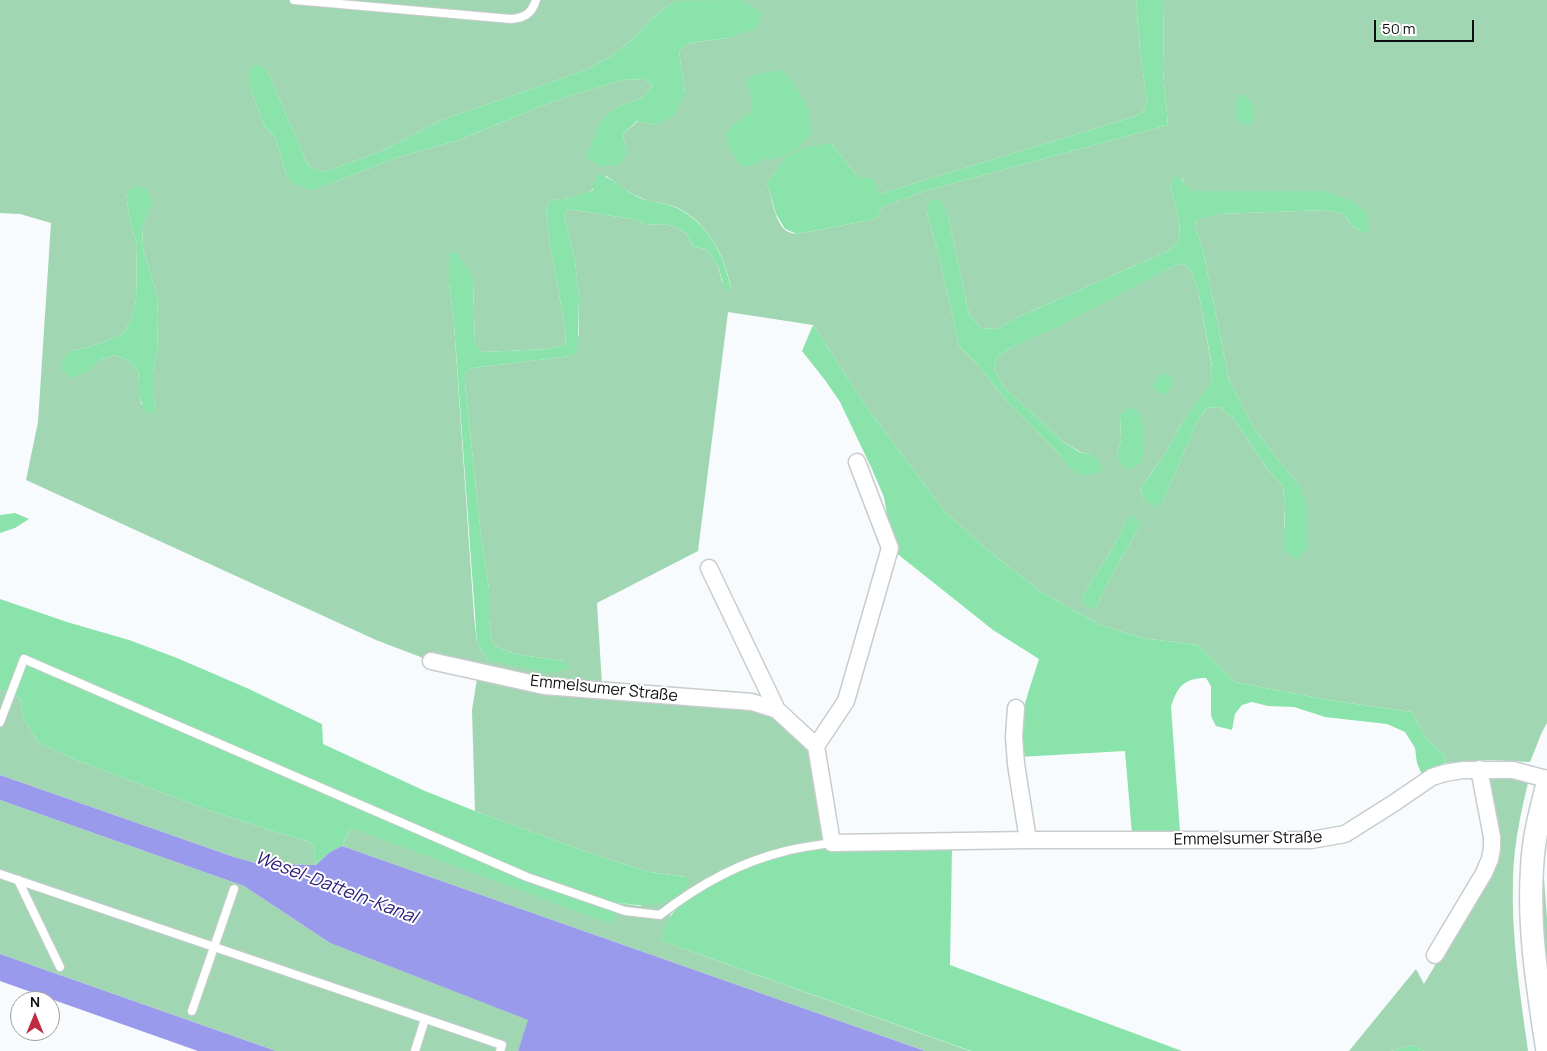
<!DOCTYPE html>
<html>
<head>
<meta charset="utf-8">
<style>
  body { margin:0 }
  #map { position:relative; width:1547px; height:1051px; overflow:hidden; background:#f7fbfd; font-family:Manrope,sans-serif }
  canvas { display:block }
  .north { position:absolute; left:10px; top:991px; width:50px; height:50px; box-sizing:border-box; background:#fff; border:1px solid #9f9f9f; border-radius:50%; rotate:0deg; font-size:14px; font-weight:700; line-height:20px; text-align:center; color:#0e0f10 }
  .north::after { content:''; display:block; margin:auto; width:18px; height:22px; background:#bd2c40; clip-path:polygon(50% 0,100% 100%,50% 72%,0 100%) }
  .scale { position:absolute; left:1374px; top:20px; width:100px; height:22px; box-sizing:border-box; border:2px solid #0e0f10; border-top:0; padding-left:6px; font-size:15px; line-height:18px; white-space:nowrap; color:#0e0f10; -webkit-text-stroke:4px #fff; paint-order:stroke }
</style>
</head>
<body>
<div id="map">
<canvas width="1547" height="1051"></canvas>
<div class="north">N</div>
<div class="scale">50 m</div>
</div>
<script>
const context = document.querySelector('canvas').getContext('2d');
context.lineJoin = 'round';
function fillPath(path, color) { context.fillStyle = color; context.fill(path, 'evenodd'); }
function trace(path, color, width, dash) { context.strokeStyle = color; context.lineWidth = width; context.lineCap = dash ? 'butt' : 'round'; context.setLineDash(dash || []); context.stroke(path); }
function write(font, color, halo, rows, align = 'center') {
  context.font = font + ' Manrope,sans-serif'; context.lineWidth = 4; context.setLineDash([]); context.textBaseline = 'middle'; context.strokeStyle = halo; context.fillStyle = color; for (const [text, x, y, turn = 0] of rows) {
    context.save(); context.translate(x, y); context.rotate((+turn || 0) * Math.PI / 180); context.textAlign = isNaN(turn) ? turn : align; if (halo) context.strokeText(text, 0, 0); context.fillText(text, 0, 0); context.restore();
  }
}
fillPath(new Path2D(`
  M0,0H1136L1140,51L1147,101L1143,112L1133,117L879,194L858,177L831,143L775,172L767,183C772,198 774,219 785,230C789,233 793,233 797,234L876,219L882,207L925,191L1168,125L1163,70L1164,0H1547V723L1542,732L1530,762L1490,760L1446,763L1443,754L1426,738L1412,712L1328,700L1235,682L1198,645L1142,638L1098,624L1040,591L990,552L945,512L866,406L813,325L728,312L698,551L597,603L602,685L546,680L431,661L376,640L26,480L38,422L51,223L20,214L0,213ZM675,1H706L729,38L689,43L679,51L685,93L655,125L638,121L623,134L627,154L615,108L642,98L653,86L644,79L623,80L572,95L534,109L459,140L395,158L330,184L287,177L275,137L265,127L251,90L267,70L308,165L324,172L379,152L442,120L586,70L610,57L633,39L651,19ZM606,176C617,183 627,192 639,197C650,203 664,202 676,207C708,222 724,255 731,287L722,282L718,266L707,249L693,247L686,233L674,226L660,224L647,225L632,219L568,209L564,216L575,261L579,297V335L571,356L473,368L465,373V383L480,527L489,589V620L492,643L495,646L515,654L564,661L488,660L477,643L474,616L454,323L449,282V254L473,281L475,345L482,352L548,349L565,345L566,332L549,239L546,209L551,200C578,198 588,197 606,176ZM1182,179L1186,187L1193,191H1324L1366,234L1353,227L1344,214L1325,210L1220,214L1197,218L1196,229L1203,250L1229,380L1252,425L1276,457L1299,485L1284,529L1285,507L1283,486L1269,471L1234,419L1220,407L1207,408L1197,422L1163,501L1144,499L1140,489L1167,451L1180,426L1211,383L1212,367L1198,290L1192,273L1186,266L1179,264L1170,268L1012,347L997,357L994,370L1004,387L1062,441L1080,452L1091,454L1075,472L1060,455L1003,397L979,366L959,346L939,256L927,213L948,216L969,314L981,328L996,329L1025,314L1168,251L1180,241L1179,221L1170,185ZM126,193L146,216L142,227L143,248L158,299L157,318L158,348L153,371V395L156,408L141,404L138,371L127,360L114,355L100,360L73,351L102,343L124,333L132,317L136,301L137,245L130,220ZM1120,415L1130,469L1117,456L1121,440ZM1125,523L1140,525C1126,553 1107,578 1097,607L1083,595L1114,546Z
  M477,679L747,708L770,713L810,751L826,848L792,853L703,889L683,903L671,914L662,941L970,1051H925L342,846L351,828L619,903L640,906L686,877L650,872L601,857L475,811L472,710Z
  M0,690H4L20,698L24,719L38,742L71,758L208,810L273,831L307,841L313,845L316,865L259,864L234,857L0,775Z
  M1485,774L1529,779C1521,811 1514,844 1513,877C1511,935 1520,993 1528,1051H1424L1413,1045L1391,1051H1349L1416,969L1424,984L1493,867Z
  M0,800L244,886L330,943L529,1020L518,1051H276L0,954Z
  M1543,865L1547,919V966L1541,917Z`), '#a1d6b2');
fillPath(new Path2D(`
  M740,0L762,12L757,28L729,38L689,43L679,51L685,93L675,115L655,125L637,121L623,134L627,154L619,165L600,166L586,157L601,121L615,108L642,98L653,86L644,79L623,80L572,95L534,109L459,140L395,158L330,184L310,190L296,185L287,177L275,137L265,127L251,90L249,72L255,64L267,70L308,165L324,172L379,152L442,120L586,70L610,57L633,39L651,19L675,1Z
  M1136,0H1164L1163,70L1168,125L925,191L882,207L876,219L797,234L785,229L776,214L767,183L786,157L802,148L831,143L858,177L873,179L879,194L1133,117L1143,112L1147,101L1140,51Z
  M781,70L792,81L809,109L811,133C799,149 788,156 768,160L763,157L756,165L741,166L730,149L725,135L735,123L751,113V97L746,80L758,74Z
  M1243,94C1254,102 1254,107 1254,121L1248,125C1232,121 1234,109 1238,95Z
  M596,174C613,177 624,191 640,198C651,203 665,202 677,208C708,223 724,255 731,288L728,291L724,287L718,266L707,249L693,247L686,233L674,226L660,224L647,225L632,219L568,209L564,216L575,261L579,297L578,350L571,356L473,368L465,373V383L480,527L489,589V620L492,643L495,646L515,654L564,661L570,668L550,673L488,660L477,643L454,323L449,282V254L456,252L465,264L473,281L475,344L482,352L548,349L565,345L566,332L549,239L546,209L551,200L571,198L593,190Z
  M1176,175C1184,180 1185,187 1193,191H1324L1352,201L1366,212L1369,228L1366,234L1353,227L1344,214L1325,210L1220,214L1197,219L1196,229L1203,250L1229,380L1252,425L1276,457L1299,485L1308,509L1307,548L1297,560L1284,551L1285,507L1283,486L1269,471L1234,419L1220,407L1207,408L1197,422L1163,501L1155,507L1144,499L1140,489L1167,451L1180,426L1211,382L1212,366L1198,290L1192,273L1186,266L1179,264L1170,268L1059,326L1012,347L997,357L994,370L1004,387L1062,441L1079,452L1091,454L1099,461L1102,470C1081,482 1072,472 1060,455L1003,397L979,366L959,346L939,256L927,213L929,203L933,199L942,202L948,216L969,314L981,328L996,329L1025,314L1168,251L1180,241L1179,221L1170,185Z
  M136,186L147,189L152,201L142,227L143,248L158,299L157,318L158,348L153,371V395L156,408L151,415C137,408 140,385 138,371L127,360L114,355L100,360L88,371L71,378L61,370V360L73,351L102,343L124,333L132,317L136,301L137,245L130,220L126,193Z
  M813,325L866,406L945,512L990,552L1040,591L1098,624L1142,638L1198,645L1235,682L1328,700L1412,712L1426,738L1443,754L1446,763L1433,767L1422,775L1417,763L1415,748L1405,732L1387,724L1325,717L1294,707L1268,706L1252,702L1242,705L1235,714L1232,730L1216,726L1211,716V686L1206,678C1184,678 1177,687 1171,707L1180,832L1132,834L1125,751L1019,757C1016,723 1029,691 1039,659L993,630L890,548L888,521L884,497L871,467L840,402L825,380L802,351Z
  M1159,374H1164L1171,377L1173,383L1169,391L1161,395L1154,388V384Z
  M1128,408L1138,410C1145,430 1147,443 1141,463L1130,469L1120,464L1117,456L1121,440L1120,415Z
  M15,513L29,519L15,528L0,533V515Z
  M1132,515L1136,518L1140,525C1126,553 1107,578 1097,607L1088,608L1083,603V595L1114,546L1125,523Z
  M0,599L67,622L129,640L177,658L249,689L322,724L323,744L425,791L475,811L601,857L650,872L686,877L690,881C674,908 646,907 620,903L612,924L351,828L342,846L330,852L316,865L313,845L307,841L273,831L208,810L71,758L38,742L24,719L20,698L4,690H0Z
  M826,848H952L950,965L1182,1051H971L662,941C664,933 667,920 673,913C679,905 688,899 697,894C735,866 780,855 826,848Z
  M1413,1045L1424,1051H1391Z`), '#8ae3aa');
fillPath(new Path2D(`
  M0,775L234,857L259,864L316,865L330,852L342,846L925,1051H518L528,1020L330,943L244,886L0,800Z
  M0,954L276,1051H198L0,981Z`), '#9a9aec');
const lane = new Path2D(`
  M294,0L511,19C525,18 532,13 536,0
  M0,722L24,659L527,877L625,911L660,915C697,886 740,862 786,851C801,847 817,845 832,843
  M0,874L502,1045L500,1051
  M18,880L60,967
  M192,1011L234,889
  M415,1051L425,1019`);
const street = new Path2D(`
  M709,568L777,710
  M431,661L544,686L752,702L777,710L816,746L832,843L1028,840H1311L1345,834L1394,803L1432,777L1445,773L1463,770H1513L1547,779
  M1016,708L1014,737L1016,764L1028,840
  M816,746L846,701L890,548L857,462
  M1435,955L1484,873L1490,859L1492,848V837L1479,769`);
const secondary = new Path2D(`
  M1547,786C1540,813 1533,840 1532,869C1528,928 1538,989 1547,1048`);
trace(lane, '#c7cccd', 10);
trace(street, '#c7cccd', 19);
trace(secondary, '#c7cccd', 25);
trace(lane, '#fff', 8);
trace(street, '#fff', 16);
trace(secondary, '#fff', 22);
write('16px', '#0e0f10', '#fff', [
  ["Emmelsumer Straße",604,689,6],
  ["Emmelsumer Straße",1248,839,-1]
]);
write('italic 18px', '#31207d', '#fff', [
  ["Wesel-Datteln-Kanal",336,888,21]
]);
</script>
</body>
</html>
